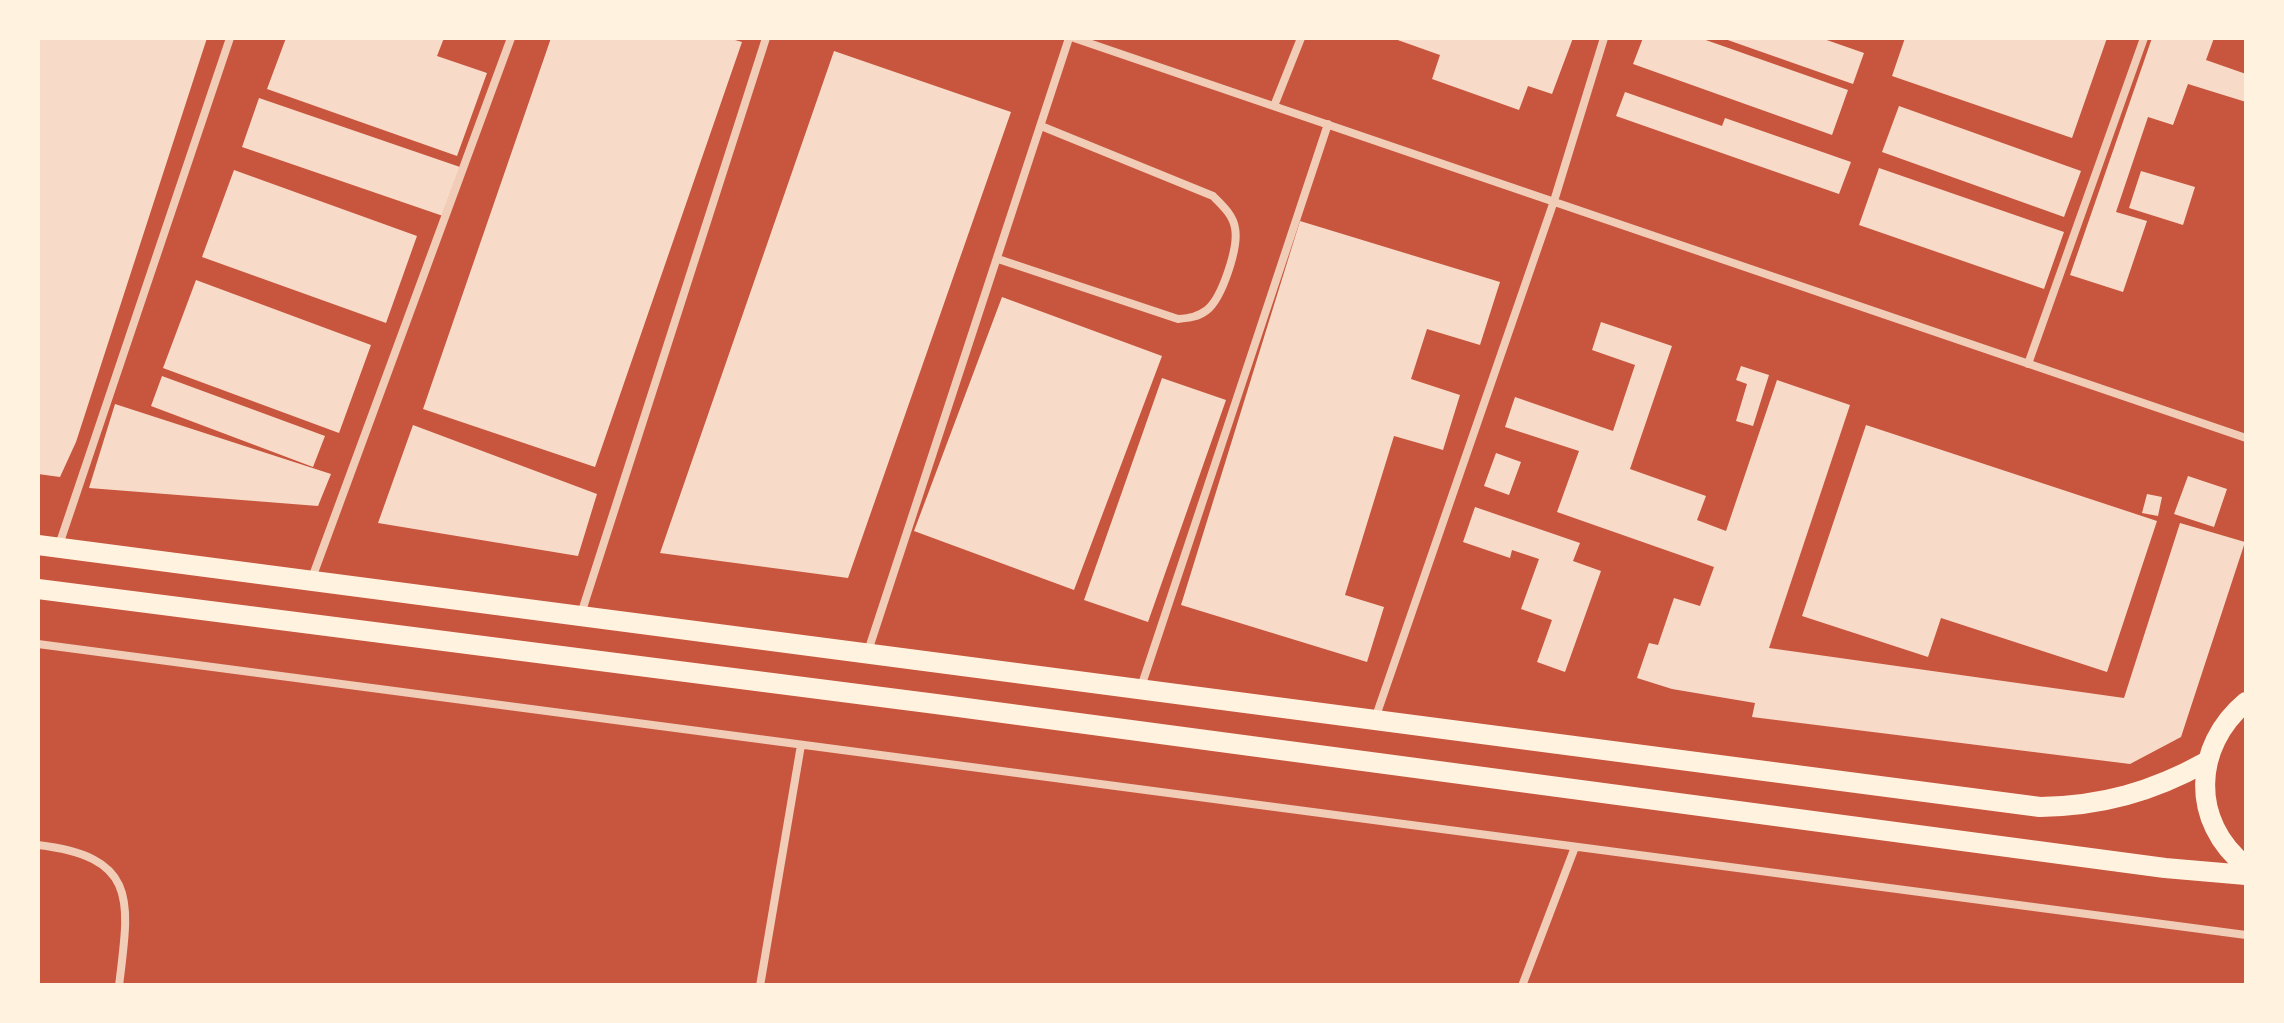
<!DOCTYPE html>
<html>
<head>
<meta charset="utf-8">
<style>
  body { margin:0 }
  #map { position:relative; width:2284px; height:1023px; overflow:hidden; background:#c8553d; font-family:Mulish,sans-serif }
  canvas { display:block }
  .frame { position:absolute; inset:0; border:40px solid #fff3e0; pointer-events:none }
</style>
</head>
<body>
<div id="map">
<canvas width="2284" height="1023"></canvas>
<div class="frame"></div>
</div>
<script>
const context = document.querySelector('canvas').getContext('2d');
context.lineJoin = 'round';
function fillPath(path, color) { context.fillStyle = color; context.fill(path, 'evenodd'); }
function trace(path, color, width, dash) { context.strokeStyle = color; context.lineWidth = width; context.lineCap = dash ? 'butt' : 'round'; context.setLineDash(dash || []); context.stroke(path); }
fillPath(new Path2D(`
  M38,38H207L76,442L60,477L38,474Z
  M286,38H444L437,56L487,73L457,156L267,89Z
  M551,38H728L742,42L595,467L423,409Z
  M1392,38H1573L1552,94L1528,86L1519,110L1432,79L1440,55Z
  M1643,38H1700L1848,90L1832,135L1633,64Z
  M1722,38H1821L1864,53L1853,84Z
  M1905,38H2107L2072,138L1892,76Z
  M2152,38H2214L2206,60L2246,74V102L2188,84L2173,125L2148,117L2116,212L2147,221L2123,292L2070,275Z
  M834,51L1011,112L848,578L660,553Z
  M1625,92L1722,126L1725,118L1851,162L1839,194L1616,116Z
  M259,98L460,167L443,216L242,147Z
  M1899,106L2081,171L2064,217L1882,152Z
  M1879,168L2064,232L2044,289L1859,225Z
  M234,170L417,236L386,323L202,257Z
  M2141,171L2195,187L2183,225L2129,208Z
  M1300,221L1500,282L1480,345L1427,329L1411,379L1460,395L1443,450L1394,436L1345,595L1384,607L1367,662L1181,605Z
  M196,280L371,345L339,433L163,368Z
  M1002,297L1162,356L1074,590L914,531Z
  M1601,322L1672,346L1630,469L1706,496L1697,520L1726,531L1777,380L1850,405L1769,648L2124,698L2180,523L2245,542L2181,737L2130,764L1752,717L1755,703L1672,689L1637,678L1649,643L1658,645L1674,598L1700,606L1714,567L1557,512L1579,451L1505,427L1515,397L1613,431L1635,365L1592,350Z
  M1741,366L1769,375L1753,426L1736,421L1747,384L1736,380Z
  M162,376L325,436L313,467L151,406Z
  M1162,378L1226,400L1148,622L1084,600Z
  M115,404L331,474L318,506L89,488Z
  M413,425L597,494L578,556L378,523Z
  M1866,425L2157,521L2107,672L1941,618L1928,657L1802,616Z
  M1496,453L1521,462L1509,495L1484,486Z
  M2188,476L2227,489L2214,527L2174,514Z
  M2147,494L2162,497L2158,516L2142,513Z
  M1475,507L1580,543L1573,561L1601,571L1565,672L1537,662L1552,620L1521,609L1539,559L1512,550L1510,558L1463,542Z`), '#f7dbc8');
trace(new Path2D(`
  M1074,38L2246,438
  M1274,106L1301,38
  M998,259L1178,319C1189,318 1198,317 1207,310C1222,298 1239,247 1235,228C1233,215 1223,206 1213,196L1041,126
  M2028,364L2144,38
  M59,545L230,38
  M312,578L511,38
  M581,614L766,38
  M38,644L2246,935
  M868,651L1069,38
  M1141,687L1328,124
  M1376,716L1554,201L1604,38
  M38,845C140,857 129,902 119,986
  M760,986L801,745
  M1522,986L1575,847`), '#f1ccb7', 8);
trace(new Path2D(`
  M38,545L2040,807C2101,806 2152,792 2206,762
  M38,589L936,704L2165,868L2246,875
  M2246,702C2193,746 2190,822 2246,866`), '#fff3e0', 20);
</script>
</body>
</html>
